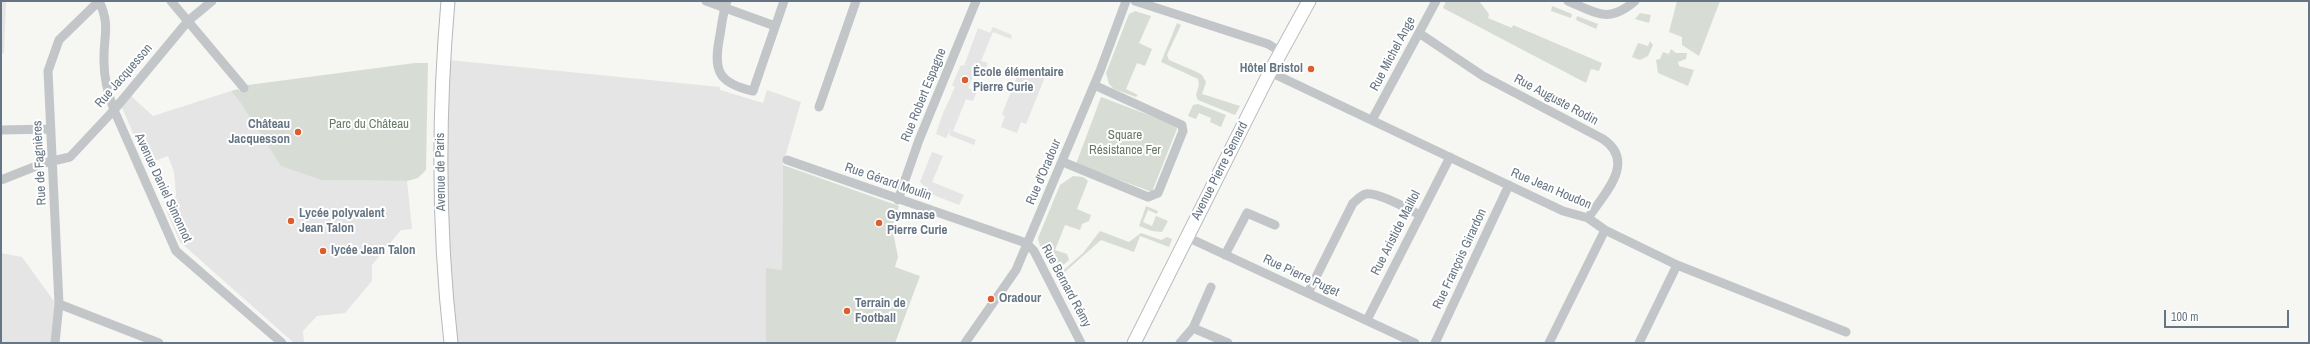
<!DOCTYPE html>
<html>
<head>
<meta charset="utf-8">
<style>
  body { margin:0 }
  #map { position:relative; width:2310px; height:344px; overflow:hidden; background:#f6f6f3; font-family:"Archivo Narrow",sans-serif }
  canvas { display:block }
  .frame { position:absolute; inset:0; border:2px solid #667583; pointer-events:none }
  .scale { position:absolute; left:2164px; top:310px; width:125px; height:18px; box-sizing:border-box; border:2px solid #667583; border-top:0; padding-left:5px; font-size:12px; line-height:14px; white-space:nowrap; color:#667583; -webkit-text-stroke:3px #fff; paint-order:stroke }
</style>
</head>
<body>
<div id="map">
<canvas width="2310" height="344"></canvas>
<div class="frame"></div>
<div class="scale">100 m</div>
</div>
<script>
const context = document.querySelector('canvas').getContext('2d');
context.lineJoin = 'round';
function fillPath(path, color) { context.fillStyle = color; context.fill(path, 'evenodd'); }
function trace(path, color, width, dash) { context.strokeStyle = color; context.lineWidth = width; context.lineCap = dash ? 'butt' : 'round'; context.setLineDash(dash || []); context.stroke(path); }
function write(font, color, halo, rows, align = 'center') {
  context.font = font + ' "Archivo Narrow",sans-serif'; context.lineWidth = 4; context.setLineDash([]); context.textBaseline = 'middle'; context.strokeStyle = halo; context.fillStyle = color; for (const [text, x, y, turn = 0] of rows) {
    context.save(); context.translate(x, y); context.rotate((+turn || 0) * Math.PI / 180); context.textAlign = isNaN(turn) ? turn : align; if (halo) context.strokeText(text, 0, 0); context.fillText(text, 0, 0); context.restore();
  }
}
fillPath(new Path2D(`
  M1,2H6L4,53L1,54Z
  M993,27L1012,35L1011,39L993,32L981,61L988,63L984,74L976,70L968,88L977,91L973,101L966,99L953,131L976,140L974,145L949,135L951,128L946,138L936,134L943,113L955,87L952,85L961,65L964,66L978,28L990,33Z
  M439,59L720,87V90L763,103L767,90L801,102L783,164L782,271L766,269V343H451Z
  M1021,67L1045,77L1026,124L1021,122L1017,133L1001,127L1005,116L1002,114Z
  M231,91L322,180L407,181L412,229L401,230L372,265V281L345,313L317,316L303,331L304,343H294L180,242L167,212L172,207L176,195L174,172L168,156L146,164L121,105L130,95L153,116Z
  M932,152L943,156L932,182L964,195L959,205L921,190L923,185L920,182Z
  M1,253L22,257L56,304L51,343H1Z`), '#e4e5e4');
fillPath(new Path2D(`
  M1446,1H1479L1489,14L1488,18L1512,28L1513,25L1602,63L1599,71L1591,69L1586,83L1443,8Z
  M1677,1H1720L1699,56L1682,45V37L1669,32Z
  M1552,6L1572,14L1571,18L1551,11Z
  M1135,11L1151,16L1139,43L1152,49L1145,66L1137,63L1126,89L1138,95L1136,97L1114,89L1109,84L1106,73L1129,14Z
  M1640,13L1651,15L1649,23L1635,19Z
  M1577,16L1598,24L1596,29L1576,20Z
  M1177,23L1181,25L1167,55L1169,60L1197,72L1202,75L1206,82L1202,94L1240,106L1235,115L1198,100L1196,95L1199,85L1198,79L1161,62Z
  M1650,41L1653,45L1648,56L1640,60L1632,57L1638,43L1648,46Z
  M1671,49L1676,53H1687L1686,59L1678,62L1679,66L1694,70L1688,86L1658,73L1656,60L1660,59L1663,52L1669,54Z
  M415,63H428L426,170L418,178L407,181L322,180L281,166L241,103L231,91L238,89L240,91L248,85Z
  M1101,97L1178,126L1152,192L1076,164Z
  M1198,104L1226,115L1221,127L1210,122L1211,118L1199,113L1196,119L1188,116L1193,105Z
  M783,165L899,206L892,227L898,257L895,267L920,276L895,343H766V268L782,270Z
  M1073,176L1083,177L1088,181L1077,209L1091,215L1089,221L1082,224L1080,230L1065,225L1055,250L1067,254L1069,260L1055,272L1040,246L1038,238L1060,185Z
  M1146,206L1158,211L1157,214L1148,210L1143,222L1152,226L1156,216L1168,221L1162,232L1152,231L1139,226Z
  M1100,231L1129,242L1141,233L1161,240L1167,237L1172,239L1169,247L1140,236L1134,252L1101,240L1058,278L1057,276L1083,253Z`), '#d7ddd4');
const secondary = new Path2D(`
  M448,1C438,115 438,229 451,343
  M1134,343L1270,72L1309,1`);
trace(secondary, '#b4b9bd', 15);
trace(new Path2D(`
  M99,1C111,26 103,37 104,62C104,79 108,94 114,110L176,251L282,343
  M171,1L244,88
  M706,1L775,26
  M727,1C723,12 722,23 720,35C713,70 717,83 753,91L784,1
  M1135,1L1268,44L1281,52
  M1568,1C1597,13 1608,24 1635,1
  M1419,33L1483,76L1603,139C1637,162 1604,194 1588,218
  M1270,72L1563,211L1588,218L1605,230L1677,265L1846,332
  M819,107L856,1
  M1372,120L1436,1
  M1,130L51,129
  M787,160L1026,243L1034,251L1081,343
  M1063,162L1148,197L1158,193L1183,131L1182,125L1094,85
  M1,180L44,163L70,157L114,110L188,21L212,1
  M898,200L919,140L976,1
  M1187,237L1415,343
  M1225,255L1247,213L1275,225
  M1308,293L1353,203C1357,200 1361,195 1366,194C1378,192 1408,209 1420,215
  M59,304L159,343
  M1367,320L1450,157
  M1193,328L1228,343
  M55,343L59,304L48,71L59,40L99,1
  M965,343L1016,270L1100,71L1126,1
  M1180,343L1193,328L1211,287
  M1435,343L1509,185
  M1549,343L1605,230
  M1639,343L1677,265`), '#c2c6c9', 9);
trace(secondary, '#fff', 13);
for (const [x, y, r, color] of [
  [1311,69,4,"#dd5e2c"],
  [965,80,4,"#dd5e2c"],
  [298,132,4,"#dd5e2c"],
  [291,221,4,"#dd5e2c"],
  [879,223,4,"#dd5e2c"],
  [323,251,4,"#dd5e2c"],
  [991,299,4,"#dd5e2c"],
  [847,311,4,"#dd5e2c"]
]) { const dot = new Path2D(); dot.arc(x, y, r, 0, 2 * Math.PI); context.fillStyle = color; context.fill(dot); trace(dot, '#fff', 1.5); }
write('13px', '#667583', '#fff', [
  ["Rue Michel Ange",1393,54,-62],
  ["Rue Jacquesson",124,76,-49],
  ["Rue Robert Espagne",924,95,-68],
  ["Rue Auguste Rodin",1556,100,28],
  ["Rue de Fagnières",40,163,-93],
  ["Avenue Pierre Semard",1220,171,-63],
  ["Avenue de Paris",441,172,-91],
  ["Rue d'Oradour",1044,172,-67],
  ["Rue Gérard Moulin",888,182,19],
  ["Avenue Daniel Simonnot",163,188,65],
  ["Rue Jean Houdon",1551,189,23],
  ["Rue Aristide Maillol",1396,233,-63],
  ["Rue François Girardon",1460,259,-65],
  ["Rue Pierre Puget",1301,276,25],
  ["Rue Bernard Rémy",1066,286,62]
]);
write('bold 13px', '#667583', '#fff', [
  ["Hôtel Bristol",1303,69,"right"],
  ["École élémentaire",973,73],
  ["Pierre Curie",973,88],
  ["Château",290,125,"right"],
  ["Jacquesson",290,140,"right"],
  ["Lycée polyvalent",299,214],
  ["Jean Talon",299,229],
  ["Gymnase",887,216],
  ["Pierre Curie",887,231],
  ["lycée Jean Talon",331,251],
  ["Oradour",999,299],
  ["Terrain de",855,304],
  ["Football",855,319]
], 'left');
write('13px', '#687a65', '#fff', [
  ["Parc du Château",369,125],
  ["Square",1125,136],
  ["Résistance Fer",1125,151]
]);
</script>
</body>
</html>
